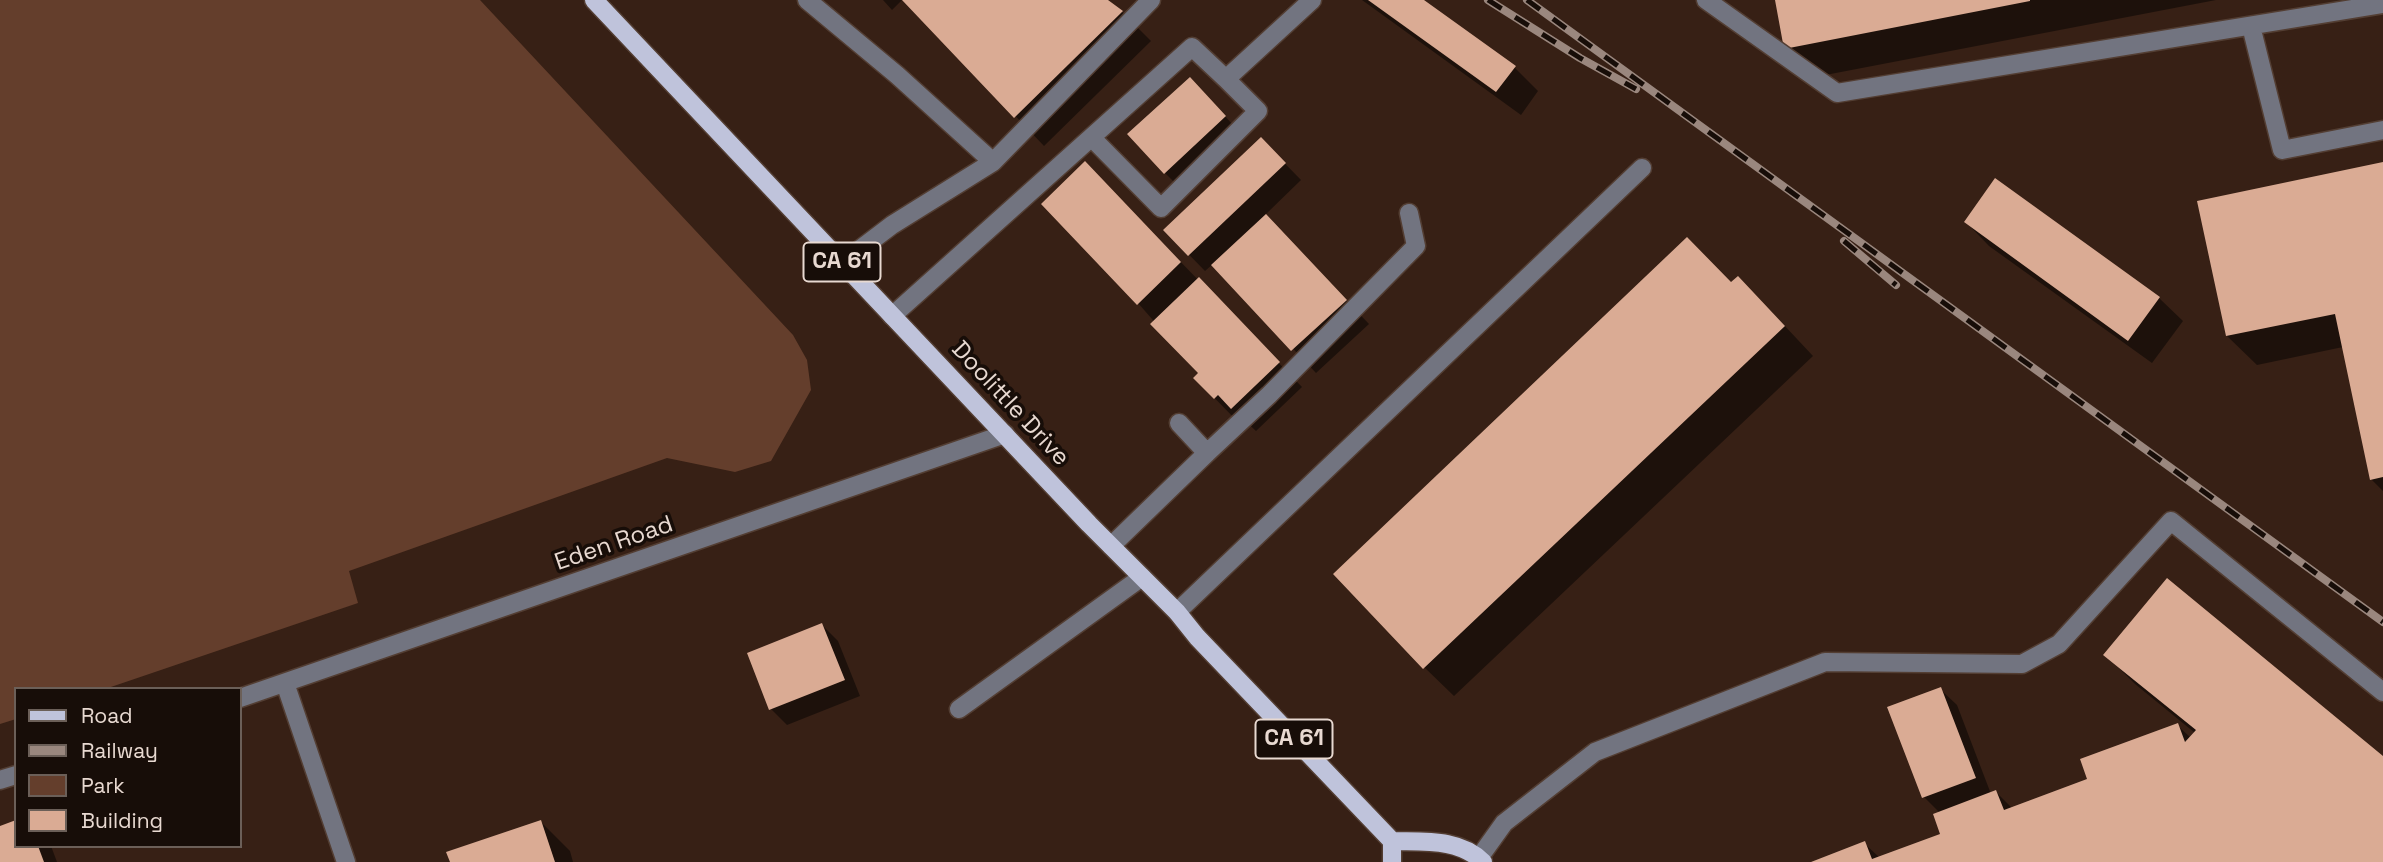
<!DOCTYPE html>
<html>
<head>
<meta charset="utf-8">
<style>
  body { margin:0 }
  #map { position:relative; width:2383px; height:862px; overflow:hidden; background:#372015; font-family:"Space Grotesk",sans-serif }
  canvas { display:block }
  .legend { position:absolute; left:14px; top:687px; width:228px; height:161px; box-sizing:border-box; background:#170d08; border:2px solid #6b5f58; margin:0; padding:9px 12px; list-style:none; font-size:21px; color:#e8d9d1 }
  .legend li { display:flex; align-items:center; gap:14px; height:35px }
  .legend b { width:35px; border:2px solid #6b5f58 }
</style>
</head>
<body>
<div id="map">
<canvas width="2383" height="862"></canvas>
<ul class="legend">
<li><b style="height:9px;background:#bfc3db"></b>Road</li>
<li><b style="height:9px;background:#9a877e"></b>Railway</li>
<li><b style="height:19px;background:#643e2c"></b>Park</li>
<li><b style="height:19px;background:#daab94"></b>Building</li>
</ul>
</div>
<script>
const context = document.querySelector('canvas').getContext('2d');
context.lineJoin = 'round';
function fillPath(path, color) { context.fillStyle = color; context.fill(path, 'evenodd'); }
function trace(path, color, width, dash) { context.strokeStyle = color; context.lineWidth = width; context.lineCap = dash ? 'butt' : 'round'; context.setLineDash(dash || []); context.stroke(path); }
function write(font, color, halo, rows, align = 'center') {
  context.font = font + ' "Space Grotesk",sans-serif'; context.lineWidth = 7; context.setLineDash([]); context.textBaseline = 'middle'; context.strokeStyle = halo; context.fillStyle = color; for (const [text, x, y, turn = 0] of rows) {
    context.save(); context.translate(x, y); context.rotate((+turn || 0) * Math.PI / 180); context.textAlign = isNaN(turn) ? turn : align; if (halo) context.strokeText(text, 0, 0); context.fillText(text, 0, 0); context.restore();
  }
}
fillPath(new Path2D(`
  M0,0H480L793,335L807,360L811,390L771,461L735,472L667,458L349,571L358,603L105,689H16V719L0,724Z`), '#643e2c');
fillPath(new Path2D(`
  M883,0H902L892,10Z
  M905,0H1105L1122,12L1151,41L1044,146Z
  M1362,0H1421L1515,68L1538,91L1521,115Z
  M1777,0H2216L1815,77L1786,48Z
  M1206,95L1241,134L1181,189L1165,173Z
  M1261,139L1301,180L1265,215L1369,324L1316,373L1213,264L1205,271L1165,230Z
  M2383,164V491L2371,479L2343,347L2257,365L2227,336Z
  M1996,181L2159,298L2183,321L2152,363L1989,246L1966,222Z
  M1108,187L1302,387L1256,431L1242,418L1238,422L1195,378L1200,374L1138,303Z
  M1767,307L1813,356L1454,696L1424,667Z
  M822,625L838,641L860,696L787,725L771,709Z
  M2106,655L2383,758V862H1815L1865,844L1880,858L1942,835L1940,813L1924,797L1889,708L1940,689L1957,705L1991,794L1996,792L2013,809L2090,780L2177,725L2191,738L2195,733L2135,684Z
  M541,822L570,851L573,862H451Z
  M0,828L16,846H51L57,862H0Z`), '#0007');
fillPath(new Path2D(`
  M902,0H1108L1123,11L1014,118Z
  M1368,0H1424L1516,66L1496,92Z
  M1775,0H2030V1L1784,49Z
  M1190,77L1226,116L1164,174L1127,134Z
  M1261,137L1286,163L1188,256L1163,230Z
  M1085,161L1181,262L1137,305L1041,204Z
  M2383,162V477L2370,480L2335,314L2226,336L2197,201Z
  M1995,178L2160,297L2128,341L1964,222Z
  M1266,214L1347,300L1291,351L1211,265Z
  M1687,237L1731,282L1738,276L1785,326L1423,669L1333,574Z
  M1199,277L1280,362L1231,409L1218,395L1214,399L1193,378L1198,373L1150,324Z
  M2167,578L2383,756V862H1811L1865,841L1872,859L1940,834L1933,814L1996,790L2004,810L2087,779L2080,759L2178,723L2185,742L2196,730L2103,655Z
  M822,623L845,680L769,710L747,653Z
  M1941,687L1976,778L1922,798L1887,707Z
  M16,820V846H38L44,862H0V826Z
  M541,820L555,862H450L446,852Z`), '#daab94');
const minor = new Path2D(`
  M807,0L897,75L993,162
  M1706,0L1837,93L2383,4
  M2251,26L2282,150L2383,130
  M1092,138L1161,208L1258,111L1226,79
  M842,263L892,225L993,162L1151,0
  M892,316L1192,47L1226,79L1312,0
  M1207,453L1269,395L1416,246L1409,213
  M1111,546L1207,453L1179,423
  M1177,612L1642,168
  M285,683L346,862
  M240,698L1005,434
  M959,709L1142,577
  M0,780L16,775
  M1479,858L1504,823L1595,752L1825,662L2022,664L2059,644L2171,521L2383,692`);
const major = new Path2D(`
  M594,0L1089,524L1177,612L1197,637L1392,841V862
  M1392,841C1423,842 1459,838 1483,862`);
trace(minor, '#533e33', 21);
trace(major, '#533e33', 21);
trace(minor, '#727480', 18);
trace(major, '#bfc3db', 18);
const rail = new Path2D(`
  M1488,0L1580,58L1636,89
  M1527,0L2383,622
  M1844,241L1896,285`);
trace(rail, '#9a877e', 8);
trace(rail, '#170d08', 5, [16]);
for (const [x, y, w] of [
  [842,262,77],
  [1294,739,77]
]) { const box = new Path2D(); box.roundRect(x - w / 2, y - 19.5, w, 39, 5); context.fillStyle = '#170d08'; context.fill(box); trace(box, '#e8d9d1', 2); }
write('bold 23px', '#e8d9d1', null, [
  ["CA 61",842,262],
  ["CA 61",1294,739]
]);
write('24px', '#e8d9d1', '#170d08', [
  ["Doolittle Drive",1010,404,47],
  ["Eden Road",614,544,-19]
]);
</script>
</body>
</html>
